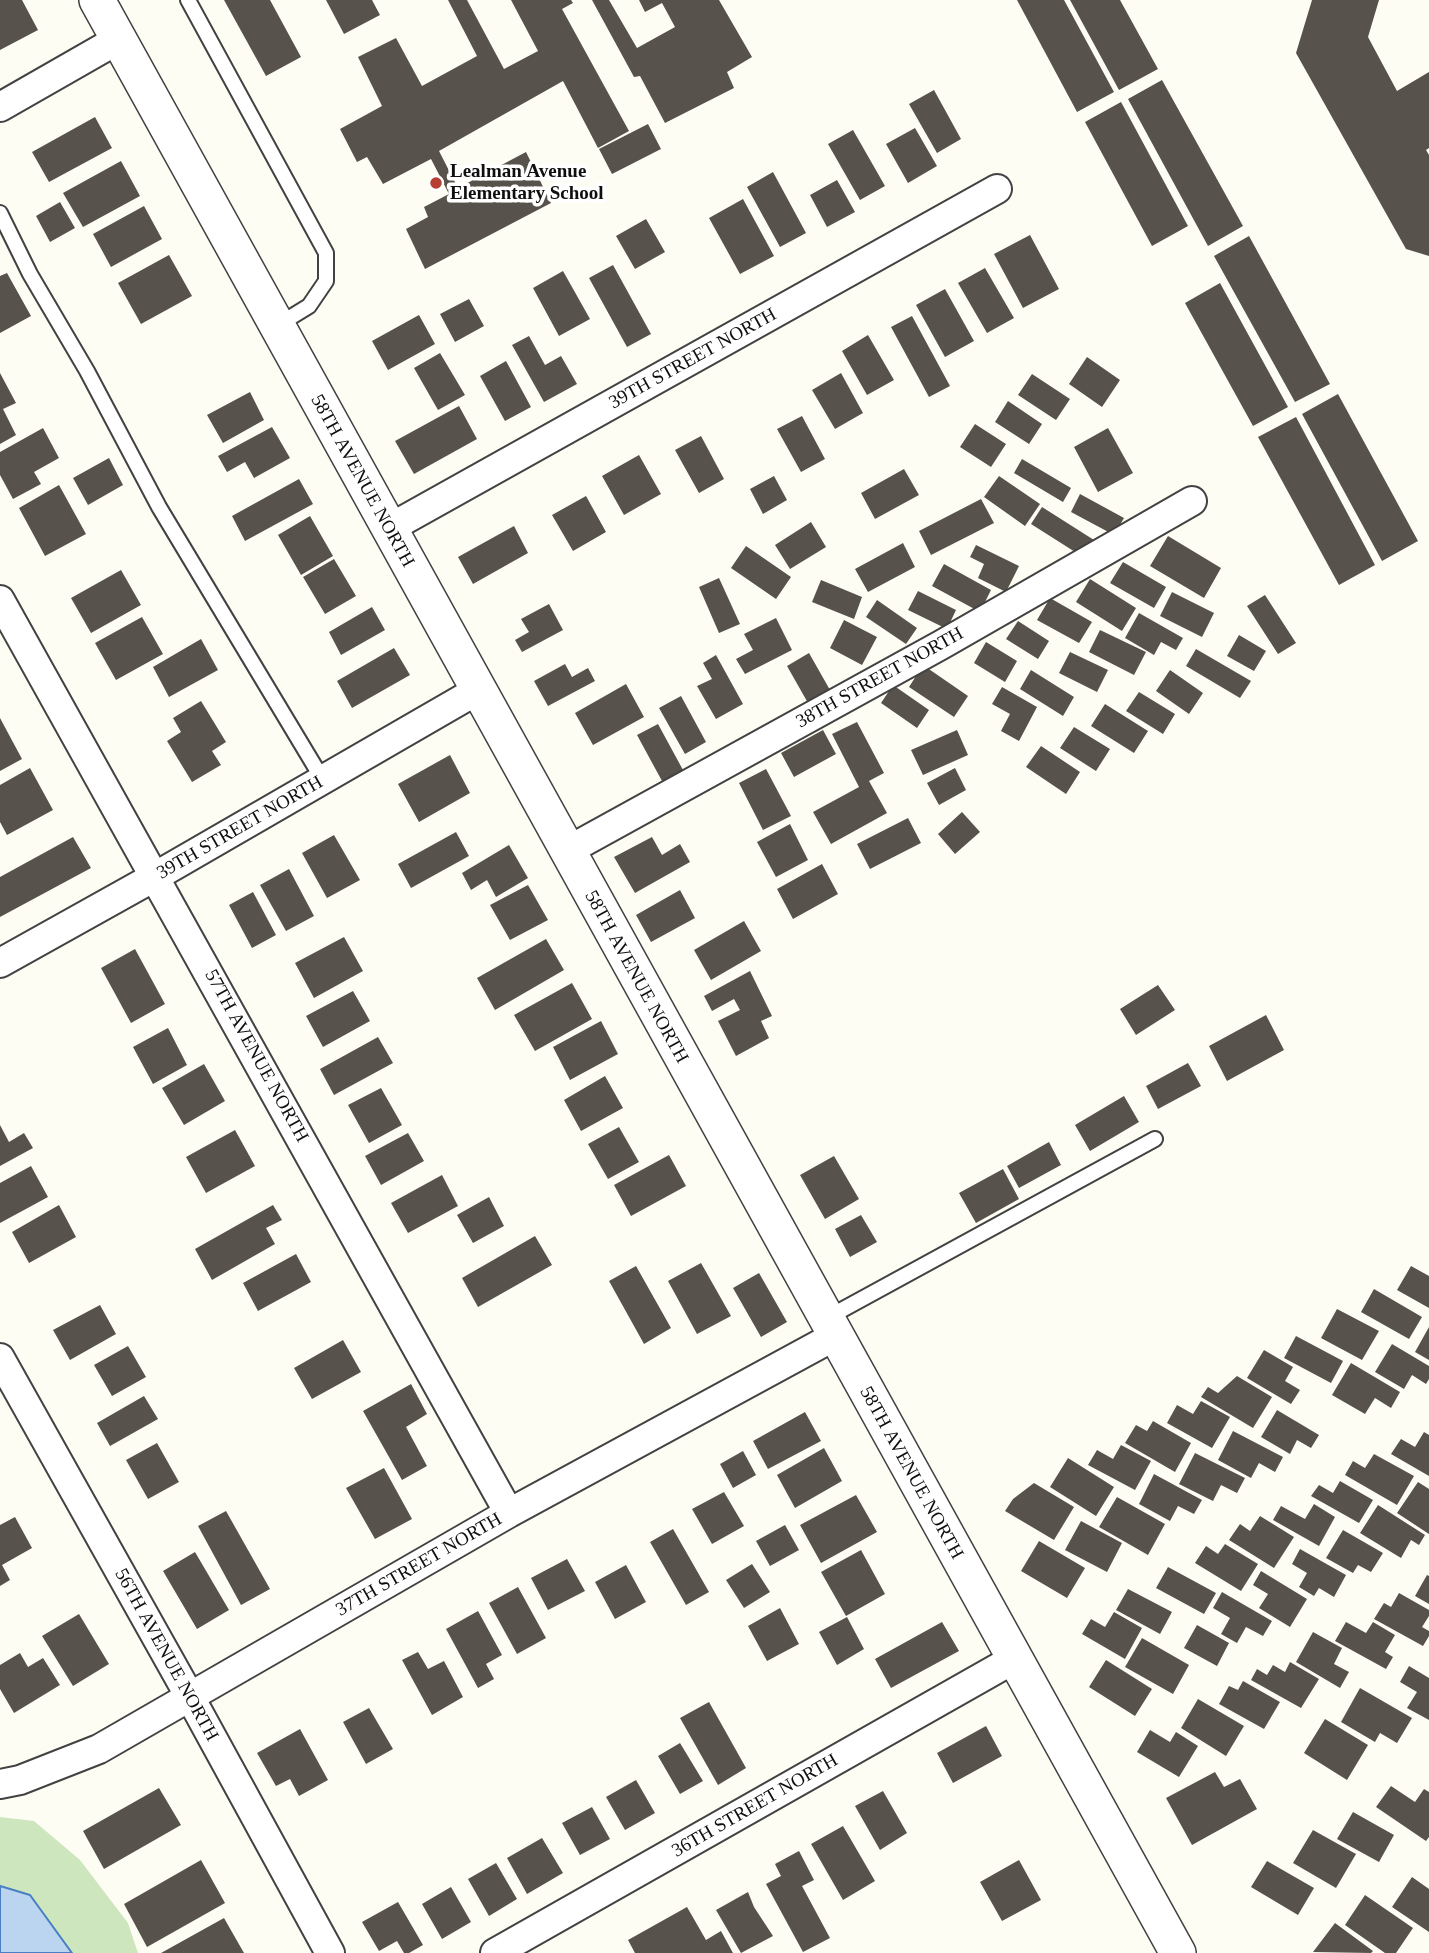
<!DOCTYPE html>
<html>
<head>
<meta charset="utf-8">
<style>
  body { margin:0 }
  canvas { display:block; background:#fefdf3 }
</style>
</head>
<body>
<canvas width="1429" height="1953"></canvas>
<script>
const context = document.querySelector('canvas').getContext('2d');
context.lineJoin = 'round';
function fillPath(path, color) { context.fillStyle = color; context.fill(path, 'evenodd'); }
function trace(path, color, width, dash) { context.strokeStyle = color; context.lineWidth = width; context.lineCap = dash ? 'butt' : 'round'; context.setLineDash(dash || []); context.stroke(path); }
function write(font, color, halo, rows, align = 'center') {
  context.font = font + ' "Times New Roman",serif'; context.lineWidth = 7; context.setLineDash([]); context.textBaseline = 'middle'; context.strokeStyle = halo; context.fillStyle = color; for (const [text, x, y, turn = 0] of rows) {
    context.save(); context.translate(x, y); context.rotate((+turn || 0) * Math.PI / 180); context.textAlign = isNaN(turn) ? turn : align; if (halo) context.strokeText(text, 0, 0); context.fillText(text, 0, 0); context.restore();
  }
}
fillPath(new Path2D(`
  M0,1817L34,1821L80,1860L128,1923L138,1953H72L30,1895L0,1886Z`), '#cde6be');
const water = new Path2D(`
  M0,1886L30,1895L72,1953H0Z`);
fillPath(water, '#bbd5f1');
trace(water, '#487fc2', 2);
fillPath(new Path2D(`
  M0,0H22L38,30L0,50Z
  M224,0H270L301,57L266,76Z
  M326,0H372L380,15L344,34Z
  M448,0H467L504,69L538,51L511,0H571L573,3L562,9L629,131L598,148L563,81L439,151L458,188L526,152L551,203L425,269L406,229L428,217L424,207L449,194L431,159L383,184L367,157L357,162L340,129L382,106L358,57L396,38L422,86L477,56Z
  M592,0H609L637,48L675,27L662,3L645,12L639,0H719L752,57L727,72L734,88L665,123L640,76L634,77Z
  M1017,0H1064L1114,92L1077,112Z
  M1070,0H1120L1158,69L1119,90Z
  M1312,0H1379L1368,37L1397,91L1429,72V148L1426,150L1429,155V256L1406,249L1296,53Z
  M1162,80L1243,226L1208,246L1128,99Z
  M934,90L961,139L937,153L909,104Z
  M1121,102L1188,226L1152,246L1085,122Z
  M95,117L112,148L49,182L32,152Z
  M648,124L661,149L612,174L599,149Z
  M915,128L937,166L908,183L886,144Z
  M853,130L885,186L860,200L828,144Z
  M121,161L140,196L83,227L63,193Z
  M773,172L806,233L780,247L747,187Z
  M837,180L855,212L827,227L810,195Z
  M743,199L774,256L740,274L709,218Z
  M60,202L75,228L50,242L36,216Z
  M144,206L162,239L111,267L93,234Z
  M646,219L665,252L635,269L616,236Z
  M1030,235L1059,289L1023,308L994,254Z
  M1249,236L1330,384L1295,402L1214,256Z
  M169,255L192,296L141,324L118,283Z
  M613,265L651,334L627,347L589,278Z
  M985,268L1014,318L987,333L958,283Z
  M563,271L590,319L559,336L533,288Z
  M7,273L31,316L0,333V276Z
  M1220,283L1288,407L1253,426L1185,303Z
  M945,289L974,341L945,357L916,305Z
  M469,299L484,326L455,342L440,314Z
  M419,315L435,344L388,370L372,341Z
  M912,316L950,386L929,397L891,327Z
  M868,335L894,380L867,395L842,351Z
  M529,336L545,365L561,356L577,384L544,402L512,345Z
  M440,353L465,395L438,410L414,368Z
  M1087,357L1120,380L1102,407L1069,384Z
  M506,361L531,407L505,421L480,376Z
  M0,373L16,403L3,409L16,435L0,444Z
  M841,373L863,413L835,429L812,390Z
  M1032,374L1070,399L1056,420L1018,395Z
  M250,392L264,420L223,443L207,415Z
  M1338,394L1418,541L1382,561L1302,414Z
  M1008,401L1042,424L1029,444L995,422Z
  M459,406L477,439L414,474L395,441Z
  M802,416L825,459L801,472L777,429Z
  M1296,417L1375,565L1339,585L1258,437Z
  M975,424L1006,444L991,467L960,447Z
  M272,427L290,458L254,478L245,462L227,472L218,456Z
  M43,428L59,458L34,472L41,484L13,499L0,475V452Z
  M1108,428L1133,473L1098,492L1074,447Z
  M701,436L724,479L699,493L675,450Z
  M639,455L661,494L624,515L602,476Z
  M109,458L123,485L88,505L73,478Z
  M1022,459L1071,488L1063,502L1014,473Z
  M904,469L919,495L875,519L861,493Z
  M774,476L787,500L763,514L750,489Z
  M999,476L1040,504L1025,526L984,497Z
  M299,479L313,504L245,541L232,516Z
  M59,485L86,534L45,556L19,508Z
  M1080,494L1124,518L1114,535L1071,512Z
  M586,496L606,532L573,551L552,515Z
  M981,499L994,523L931,555L919,531Z
  M1042,507L1094,540L1083,557L1031,524Z
  M310,516L333,556L301,575L278,535Z
  M811,522L826,547L790,569L775,545Z
  M514,526L528,553L473,584L458,557Z
  M1168,536L1221,568L1204,598L1150,566Z
  M903,543L915,567L868,592L855,569Z
  M976,545L1019,566L1006,592L978,578L984,564L970,557Z
  M746,546L791,577L776,599L731,568Z
  M334,559L356,596L325,614L303,577Z
  M1123,562L1166,587L1154,608L1110,583Z
  M944,564L991,590L980,612L932,586Z
  M121,570L141,605L91,633L71,598Z
  M719,578L740,624L719,633L699,587Z
  M1090,579L1136,608L1122,631L1076,602Z
  M821,580L862,597L854,619L812,602Z
  M918,591L956,610L947,629L908,610Z
  M1172,592L1214,613L1202,637L1160,616Z
  M1265,595L1296,643L1278,654L1247,606Z
  M1050,598L1092,622L1079,643L1037,620Z
  M877,600L917,628L906,644L866,617Z
  M549,604L563,630L522,652L515,640L529,632L521,619Z
  M372,607L385,630L341,655L329,632Z
  M1139,613L1183,638L1176,650L1161,642L1154,655L1125,638Z
  M142,617L163,654L116,680L95,643Z
  M776,618L792,650L745,674L736,659L753,650L744,634Z
  M844,620L877,637L862,665L830,648Z
  M1018,621L1049,641L1038,659L1006,639Z
  M1100,630L1146,652L1134,675L1089,652Z
  M1239,635L1266,651L1254,671L1227,656Z
  M201,639L218,670L169,697L153,667Z
  M986,642L1017,661L1005,682L974,663Z
  M394,648L410,675L352,708L337,681Z
  M1196,649L1251,681L1240,698L1186,666Z
  M1070,652L1108,670L1097,692L1059,673Z
  M809,653L830,690L808,703L787,666Z
  M716,655L743,704L716,719L697,686L712,679L703,663Z
  M565,664L572,677L588,668L595,681L548,706L534,681Z
  M923,665L968,696L954,717L909,687Z
  M1031,670L1074,697L1063,716L1020,689Z
  M1170,670L1203,693L1189,714L1156,691Z
  M626,684L644,717L593,745L575,713Z
  M893,685L929,710L917,728L881,703Z
  M1002,687L1037,707L1019,741L1001,731L1010,714L992,704Z
  M1139,692L1175,714L1163,734L1126,711Z
  M681,696L706,742L685,754L659,708Z
  M201,701L226,742L212,751L221,765L192,782L167,741L181,732L173,718Z
  M1105,704L1148,731L1134,753L1091,726Z
  M0,718L22,759L0,771Z
  M857,722L884,773L869,781L887,813L831,844L813,812L859,787L832,734Z
  M658,724L683,770L662,781L637,735Z
  M1074,727L1110,749L1096,771L1060,748Z
  M823,730L836,754L794,777L781,753Z
  M957,730L968,755L923,775L911,750Z
  M1041,746L1080,772L1066,794L1026,767Z
  M450,755L470,793L419,822L398,784Z
  M30,768L53,810L7,835L0,822V785Z
  M955,768L966,790L939,805L927,783Z
  M766,769L791,816L763,830L739,783Z
  M962,812L980,832L955,854L938,834Z
  M908,818L921,843L870,869L857,844Z
  M790,824L808,860L776,877L757,842Z
  M456,832L469,856L411,888L398,864Z
  M334,835L360,880L327,898L302,853Z
  M73,837L91,868L0,917V877Z
  M652,837L662,855L680,844L690,862L635,893L614,857Z
  M509,845L528,878L496,897L487,880L471,890L462,873Z
  M822,864L838,894L793,919L777,889Z
  M289,869L314,916L286,931L260,885Z
  M528,885L548,920L510,940L490,905Z
  M680,890L695,918L651,942L636,915Z
  M253,892L276,935L252,948L229,905Z
  M744,921L761,951L711,980L694,950Z
  M344,937L363,971L314,998L295,963Z
  M546,939L564,970L495,1010L477,978Z
  M135,949L165,1004L131,1023L101,968Z
  M750,971L772,1016L761,1021L769,1038L736,1056L718,1021L740,1010L734,999L712,1011L704,996Z
  M572,983L592,1019L535,1051L514,1015Z
  M1158,985L1175,1010L1136,1035L1120,1009Z
  M353,991L370,1021L323,1047L306,1016Z
  M1266,1015L1284,1050L1227,1081L1209,1046Z
  M601,1021L618,1054L570,1080L553,1047Z
  M168,1028L187,1065L153,1084L133,1047Z
  M378,1037L393,1063L334,1095L320,1069Z
  M1188,1063L1201,1086L1158,1109L1146,1086Z
  M204,1064L225,1101L184,1125L162,1088Z
  M605,1076L623,1108L581,1131L564,1100Z
  M381,1088L402,1125L369,1143L348,1105Z
  M1124,1096L1139,1122L1090,1151L1075,1125Z
  M0,1125L9,1142L24,1133L33,1148L0,1166Z
  M619,1127L639,1162L608,1179L588,1144Z
  M235,1130L255,1166L206,1193L186,1157Z
  M408,1133L424,1161L381,1185L365,1156Z
  M1049,1142L1061,1165L1019,1188L1007,1166Z
  M669,1155L686,1186L631,1216L614,1185Z
  M834,1156L859,1199L825,1219L800,1175Z
  M31,1166L48,1197L0,1223V1183Z
  M1003,1169L1019,1199L976,1223L959,1193Z
  M442,1175L458,1206L408,1233L391,1203Z
  M489,1197L504,1226L473,1243L457,1215Z
  M59,1205L76,1237L29,1263L12,1232Z
  M273,1205L282,1220L266,1228L275,1244L212,1280L195,1249Z
  M861,1215L877,1242L850,1257L835,1229Z
  M535,1236L552,1265L478,1307L462,1278Z
  M296,1254L311,1282L258,1311L243,1283Z
  M701,1263L731,1316L697,1334L668,1281Z
  M636,1266L671,1328L644,1344L609,1281Z
  M1411,1266L1429,1276V1308L1397,1290Z
  M759,1273L787,1322L761,1337L733,1288Z
  M1374,1289L1422,1317L1409,1339L1361,1312Z
  M100,1305L116,1334L70,1360L53,1330Z
  M1337,1309L1379,1331L1362,1360L1321,1338Z
  M1429,1327V1360L1415,1352Z
  M1296,1336L1343,1361L1331,1383L1284,1358Z
  M343,1340L361,1372L312,1399L294,1368Z
  M1392,1344L1429,1366V1379L1426,1384L1412,1375L1404,1389L1375,1372Z
  M128,1346L146,1377L112,1396L94,1365Z
  M1264,1350L1293,1367L1285,1381L1300,1390L1291,1404L1247,1378Z
  M1351,1363L1400,1392L1391,1408L1375,1398L1365,1414L1332,1395Z
  M1237,1376L1272,1397L1253,1428L1201,1397L1208,1387L1218,1393Z
  M411,1384L427,1414L406,1427L427,1466L402,1480L363,1411Z
  M144,1396L158,1419L110,1446L97,1423Z
  M1201,1401L1230,1417L1212,1448L1167,1423L1177,1405L1193,1414Z
  M1277,1410L1319,1435L1311,1448L1297,1440L1290,1454L1261,1437Z
  M805,1412L821,1441L768,1469L753,1441Z
  M1153,1421L1191,1443L1175,1472L1125,1443L1136,1425L1147,1431Z
  M1233,1431L1283,1457L1275,1472L1259,1463L1251,1478L1218,1460Z
  M1424,1432L1429,1435V1476L1391,1454L1401,1439L1415,1447Z
  M157,1443L179,1482L148,1499L126,1460Z
  M1121,1445L1151,1461L1135,1490L1088,1465L1097,1450L1113,1459Z
  M824,1448L842,1481L795,1508L777,1475Z
  M743,1451L756,1475L733,1488L720,1464Z
  M1195,1453L1245,1478L1237,1493L1221,1485L1213,1501L1179,1484Z
  M1374,1454L1414,1476L1397,1505L1345,1475L1353,1461L1365,1468Z
  M1068,1458L1114,1487L1096,1516L1050,1487Z
  M384,1468L412,1519L375,1539L346,1488Z
  M1154,1474L1202,1500L1194,1514L1178,1506L1170,1521L1139,1504Z
  M1340,1481L1373,1500L1359,1523L1311,1496L1319,1485L1333,1493Z
  M1418,1482L1429,1489V1534L1397,1513Z
  M1034,1483L1074,1507L1054,1540L1005,1511L1013,1499Z
  M724,1492L744,1526L712,1544L692,1509Z
  M856,1495L877,1532L821,1563L800,1525Z
  M1117,1497L1165,1524L1148,1555L1099,1527Z
  M1314,1504L1335,1517L1319,1546L1273,1520L1281,1506L1305,1519Z
  M1378,1505L1425,1535L1419,1545L1411,1540L1401,1558L1360,1533Z
  M226,1511L270,1589L241,1605L198,1526Z
  M1260,1516L1294,1537L1274,1568L1229,1540L1240,1524L1250,1531Z
  M15,1517L32,1548L2,1565L10,1580L0,1586V1525Z
  M1081,1521L1122,1543L1107,1572L1065,1550Z
  M785,1525L799,1550L770,1566L756,1541Z
  M673,1529L709,1592L686,1605L650,1542Z
  M1343,1530L1383,1553L1371,1572L1358,1565L1353,1573L1326,1558Z
  M1039,1541L1085,1568L1067,1598L1021,1571Z
  M1225,1544L1258,1564L1241,1591L1195,1563L1206,1546L1218,1554Z
  M1300,1549L1346,1575L1334,1597L1319,1588L1314,1596L1299,1587L1307,1573L1292,1564Z
  M861,1550L885,1594L846,1616L821,1572Z
  M195,1552L229,1610L197,1629L163,1571Z
  M567,1559L585,1591L548,1610L531,1578Z
  M752,1564L770,1592L744,1608L726,1580Z
  M626,1565L646,1602L615,1619L595,1582Z
  M1168,1567L1216,1593L1204,1614L1156,1588Z
  M1261,1571L1307,1599L1290,1627L1259,1608L1268,1594L1253,1585Z
  M1427,1575L1429,1576V1604L1415,1596Z
  M518,1587L546,1638L517,1654L489,1603Z
  M1128,1589L1172,1612L1160,1634L1116,1610Z
  M1222,1592L1272,1621L1263,1636L1246,1627L1237,1643L1221,1634L1230,1618L1213,1608Z
  M1399,1593L1429,1610V1616L1422,1627L1429,1631V1636L1423,1646L1374,1619L1384,1603L1391,1607Z
  M780,1608L799,1644L767,1661L748,1626Z
  M478,1611L502,1655L486,1664L494,1679L478,1688L446,1629Z
  M1114,1612L1142,1628L1125,1659L1082,1634L1091,1619L1105,1627Z
  M79,1614L109,1664L73,1686L42,1636Z
  M847,1617L864,1649L837,1665L819,1632Z
  M942,1622L959,1651L891,1688L875,1659Z
  M1346,1622L1366,1633L1373,1622L1395,1635L1385,1652L1393,1657L1386,1669L1335,1641Z
  M1197,1625L1229,1643L1217,1666L1184,1648Z
  M1313,1632L1342,1648L1334,1664L1349,1672L1340,1688L1296,1662Z
  M1142,1638L1189,1665L1173,1694L1125,1667Z
  M418,1652L428,1669L444,1661L463,1697L432,1715L402,1660Z
  M20,1653L28,1667L43,1658L60,1685L14,1713L0,1689V1665Z
  M1106,1660L1152,1689L1135,1716L1089,1687Z
  M1290,1662L1319,1679L1301,1708L1251,1680L1257,1669L1267,1675L1273,1665L1285,1672Z
  M1409,1666L1429,1678V1720L1407,1708L1417,1692L1400,1682Z
  M1243,1681L1280,1702L1264,1729L1219,1704L1229,1686L1238,1690Z
  M1360,1688L1412,1718L1397,1743L1380,1733L1375,1742L1341,1722Z
  M1198,1699L1244,1726L1226,1756L1181,1728Z
  M709,1702L746,1768L718,1785L680,1718Z
  M369,1708L393,1749L366,1764L343,1722Z
  M1325,1719L1368,1745L1347,1780L1304,1753Z
  M986,1726L1002,1756L953,1783L937,1753Z
  M300,1729L328,1780L299,1796L290,1779L276,1786L257,1753Z
  M1150,1730L1170,1742L1176,1732L1198,1746L1179,1777L1137,1752Z
  M680,1743L703,1781L680,1794L658,1756Z
  M1215,1772L1224,1787L1240,1779L1257,1809L1192,1845L1166,1798Z
  M636,1780L655,1813L625,1830L606,1797Z
  M1391,1786L1415,1802L1424,1789L1429,1792V1837L1426,1841L1376,1807Z
  M159,1788L181,1825L104,1869L83,1831Z
  M883,1791L907,1833L880,1850L855,1806Z
  M592,1807L610,1839L580,1855L562,1823Z
  M1353,1812L1394,1835L1379,1862L1337,1839Z
  M843,1826L875,1881L843,1900L811,1844Z
  M1313,1830L1356,1854L1336,1888L1293,1863Z
  M542,1838L563,1873L527,1894L507,1858Z
  M799,1851L814,1880L802,1886L830,1938L803,1952L766,1884L781,1876L775,1864Z
  M201,1860L225,1903L147,1947L124,1904Z
  M1019,1860L1041,1900L1002,1921L980,1882Z
  M1267,1861L1314,1888L1298,1915L1251,1887Z
  M496,1863L517,1899L489,1916L468,1879Z
  M1412,1877L1429,1889V1932L1392,1907Z
  M451,1887L471,1922L442,1939L422,1904Z
  M748,1892L754,1907L773,1936L741,1953L716,1910Z
  M1365,1895L1413,1928L1396,1953H1385L1345,1925Z
  M398,1902L423,1945L409,1953H404L397,1941L379,1951L362,1922Z
  M687,1907L706,1940L721,1931L733,1953H635L628,1940Z
  M224,1918L244,1953H161Z
  M1335,1923L1373,1951L1371,1953L1313,1952Z`), '#57524c');
const service = new Path2D(`
  M188,0L326,253V281L309,306L278,325
  M0,213L30,274L87,371L159,507L323,780
  M827,1318L1155,1139`);
const minor = new Path2D(`
  M0,107L119,39
  M388,529L997,189
  M0,600L509,1513
  M567,851L941,645L1192,501
  M0,963L156,876L478,690
  M0,1358L190,1697L330,1953
  M0,1784L20,1780L99,1749L509,1513L835,1336
  M495,1953L1014,1659`);
const tertiary = new Path2D(`
  M97,0L1178,1953`);
trace(service, '#424242', 18);
trace(minor, '#424242', 32);
trace(tertiary, '#424242', 38);
trace(service, '#fff', 14);
trace(minor, '#fff', 28);
trace(tertiary, '#fff', 35);
for (const [x, y, r, color] of [
  [436,183,7,"#b43f32"]
]) { const dot = new Path2D(); dot.arc(x, y, r, 0, 2 * Math.PI); context.fillStyle = color; context.fill(dot); trace(dot, '#fff', 2.5); }
write('bold 19px', '#0f0f0f', '#fff', [
  ["Lealman Avenue",450,172],
  ["Elementary School",450,194]
], 'left');
write('19px', '#0f0f0f', '#fff', [
  ["39TH STREET NORTH",693,359,-29],
  ["58TH AVENUE NORTH",362,481,61],
  ["38TH STREET NORTH",880,678,-29],
  ["39TH STREET NORTH",240,828,-30],
  ["58TH AVENUE NORTH",636,977,61],
  ["57TH AVENUE NORTH",256,1056,61],
  ["58TH AVENUE NORTH",911,1473,61],
  ["37TH STREET NORTH",419,1565,-30],
  ["56TH AVENUE NORTH",166,1655,61],
  ["36TH STREET NORTH",755,1806,-30]
]);
</script>
</body>
</html>
